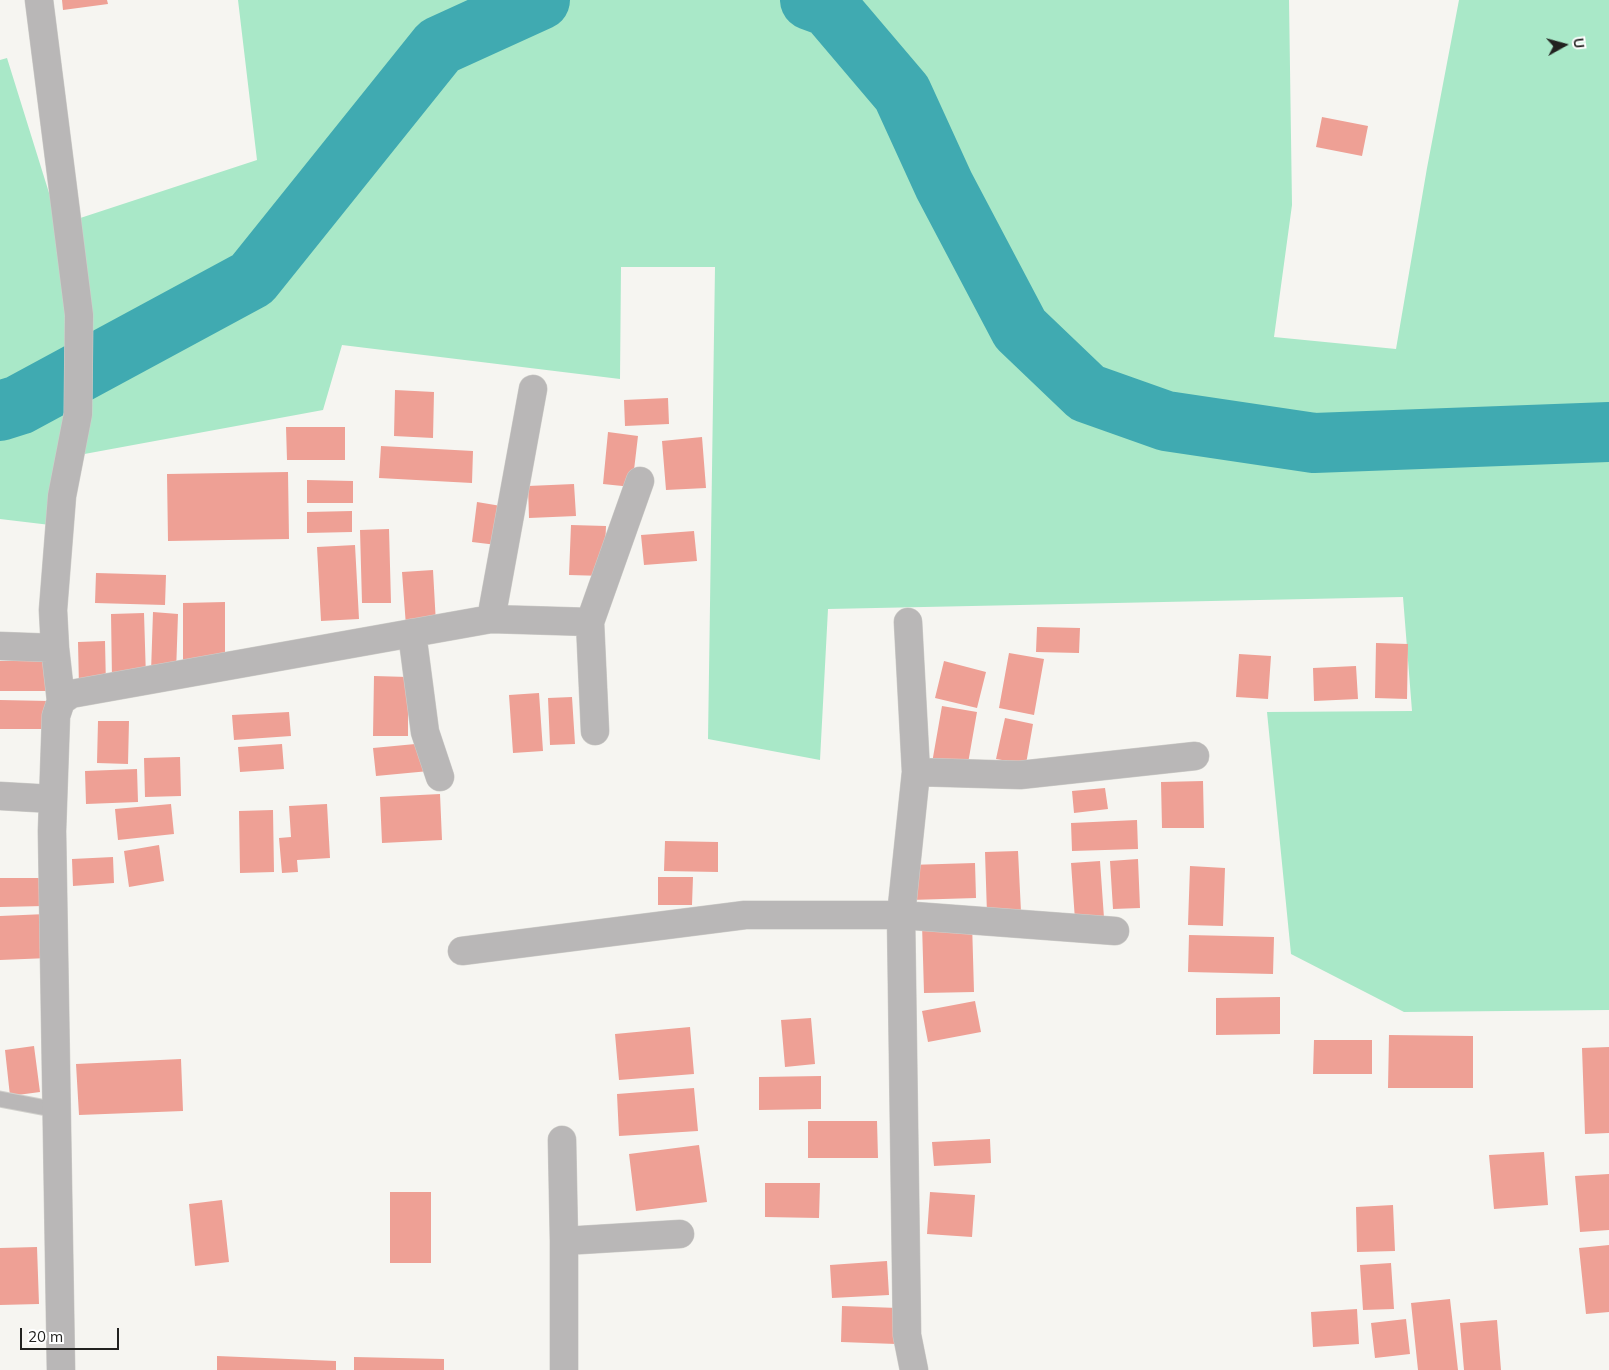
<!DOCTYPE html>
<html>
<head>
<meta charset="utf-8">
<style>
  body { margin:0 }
  #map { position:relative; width:1609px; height:1370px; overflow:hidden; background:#f6f5f1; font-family:Mulish,sans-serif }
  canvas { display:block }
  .north { position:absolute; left:1539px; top:20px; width:50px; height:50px; -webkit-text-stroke:4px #fff; paint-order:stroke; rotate:83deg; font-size:14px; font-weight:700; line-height:20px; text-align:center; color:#222220 }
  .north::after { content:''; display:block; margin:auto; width:18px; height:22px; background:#222220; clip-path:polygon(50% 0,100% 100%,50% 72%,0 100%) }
  .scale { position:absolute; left:20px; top:1328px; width:99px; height:22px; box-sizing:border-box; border:2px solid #222220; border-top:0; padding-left:6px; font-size:15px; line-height:18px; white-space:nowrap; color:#222220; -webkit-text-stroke:4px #fff; paint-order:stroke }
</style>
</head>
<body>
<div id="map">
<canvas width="1609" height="1370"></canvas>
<div class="north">U</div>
<div class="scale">20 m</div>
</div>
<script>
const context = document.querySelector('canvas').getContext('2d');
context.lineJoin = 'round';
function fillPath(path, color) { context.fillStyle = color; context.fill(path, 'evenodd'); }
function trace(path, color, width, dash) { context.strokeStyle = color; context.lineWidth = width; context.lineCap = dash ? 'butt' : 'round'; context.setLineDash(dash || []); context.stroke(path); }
fillPath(new Path2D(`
  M238,0H1289L1292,205L1274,337L1396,349L1427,168L1459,0H1609V1010L1404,1012L1291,954L1267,712L1412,711L1403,597L828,609L820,760L708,739L715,267H621L620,379L342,345L323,410L79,455L67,527L0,519V60L7,58L59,225L257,160Z`), '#a9e8c8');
trace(new Path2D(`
  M810,0L829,7L902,93L944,185L1020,329L1087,393L1166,421L1314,443L1609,432
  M0,411L19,405L252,279L439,46L540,0`), '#40aab1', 60);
fillPath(new Path2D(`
  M62,0H107L108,4L63,10Z
  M1322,117L1368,126L1362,156L1316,147Z
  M395,390L434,392L433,438L394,436Z
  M668,398L669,424L625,426L624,400Z
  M286,427H345V460H287Z
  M608,432L638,436L632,487L603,484Z
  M702,437L706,488L666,490L662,441Z
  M381,446L473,451L472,483L379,478Z
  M288,472L289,539L168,541L167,474Z
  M307,480L353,481V503H307Z
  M574,484L576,516L529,518L528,486Z
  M477,502L501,506L497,545L472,542Z
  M352,511V532L307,533V512Z
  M571,525L606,526L604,576L569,575Z
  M389,529L391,603H362L360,530Z
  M694,531L697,561L644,565L641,535Z
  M355,545L359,619L321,621L317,547Z
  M433,570L436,624L406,626L402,572Z
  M96,573L166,575L165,605L95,603Z
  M225,602V661H183V603Z
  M153,612L178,614L176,673L151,672Z
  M144,613L146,678L112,679L111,614Z
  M1037,627L1080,628L1079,653L1036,652Z
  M105,641L106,687H79L78,642Z
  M1376,643L1408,644L1407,699L1375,698Z
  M1009,653L1044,659L1034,715L999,708Z
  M1239,654L1271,656L1268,699L1236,697Z
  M0,661H51L52,691H0Z
  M944,661L986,672L977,708L935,698Z
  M1356,666L1358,699L1314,701L1313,668Z
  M374,676L408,677V736H373Z
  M539,693L543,751L513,753L509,695Z
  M572,697L575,744L550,745L548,698Z
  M0,700L49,701V729H0Z
  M942,706L977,712L967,769L932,763Z
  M289,712L291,736L234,740L232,715Z
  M1005,718L1033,724L1026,764L996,759Z
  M98,721H129L128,764L97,763Z
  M426,743L429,771L376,776L373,748Z
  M282,744L284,769L240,772L238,747Z
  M180,757L181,796L145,797L144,758Z
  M137,769L138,802L86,804L85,771Z
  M1203,781L1204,828H1162L1161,782Z
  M1105,788L1108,809L1074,813L1072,791Z
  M440,794L442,840L382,843L380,797Z
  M171,804L174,834L118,840L115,809Z
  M327,804L330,858L297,860L298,872L282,873L279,838L291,837L289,806Z
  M273,810L274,872L240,873L239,811Z
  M1137,820L1138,849L1072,851L1071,823Z
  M665,841L718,842V872L664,871Z
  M159,845L164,881L129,887L124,851Z
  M1018,851L1021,912L987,914L985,852Z
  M113,857L114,883L73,886L72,859Z
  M1138,859L1140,908L1113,909L1110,861Z
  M1100,861L1104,918L1075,920L1071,863Z
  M975,863L976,898L910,900L909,865Z
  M1190,866L1225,868L1223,926L1188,925Z
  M658,877H693L692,905H658Z
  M0,878H43L44,906L0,907Z
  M46,914L49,958L0,960V916Z
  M972,922L974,992L924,993L922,924Z
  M1189,935L1274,937L1273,974L1188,972Z
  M1280,997V1034L1216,1035V998Z
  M975,1001L981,1032L928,1042L922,1011Z
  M811,1018L815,1064L785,1067L781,1020Z
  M690,1027L694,1074L619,1080L615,1034Z
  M1389,1035L1473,1036V1088H1388Z
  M1314,1040H1372V1074H1313Z
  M34,1046L40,1092L10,1096L5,1050Z
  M1609,1047V1133L1585,1134L1582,1048Z
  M181,1059L183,1111L79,1115L76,1064Z
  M821,1076V1109L759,1110V1077Z
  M694,1088L698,1131L619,1136L617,1094Z
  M808,1121H877L878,1158H808Z
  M990,1139L991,1163L934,1166L932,1142Z
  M699,1145L707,1202L636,1211L629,1154Z
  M1544,1152L1548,1205L1494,1209L1489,1155Z
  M1609,1174V1230L1580,1232L1575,1176Z
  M765,1183H820L819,1218L765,1217Z
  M390,1192H431V1263H390Z
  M930,1192L975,1195L972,1237L927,1234Z
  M222,1200L229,1262L195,1266L189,1204Z
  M1393,1205L1395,1251L1357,1252L1356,1207Z
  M1609,1245V1312L1586,1314L1579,1248Z
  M37,1247L39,1304L0,1305V1248Z
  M887,1261L889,1295L832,1298L830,1265Z
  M1391,1263L1394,1309L1363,1310L1360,1265Z
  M1450,1299L1458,1370H1418L1411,1303Z
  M842,1306L898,1308L896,1344L841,1342Z
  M1357,1309L1359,1344L1313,1347L1311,1312Z
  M1406,1319L1410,1354L1375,1358L1371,1323Z
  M1497,1320L1501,1370H1464L1460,1323Z
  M217,1356L336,1361V1370H217Z
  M354,1357L444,1359V1370H354Z`), '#eea095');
const service = new Path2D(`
  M0,1099L57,1110`);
const minor = new Path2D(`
  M39,0L79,315L78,414L62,496L53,610L55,648L61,701
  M491,619L590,622L640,481
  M590,622L595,731
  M908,622L916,772L901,915L907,1335L914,1370
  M412,633L425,732L440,777
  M0,646L55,648
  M916,772L1020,775L1195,756
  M0,796L53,799
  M462,951L745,915H901L1115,931
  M562,1140L564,1241V1370
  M564,1241L680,1234
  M61,1370L52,831L56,716L61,701L71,694L491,619L533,389`);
trace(service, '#d0cfcb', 17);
trace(minor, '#d0cfcb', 29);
trace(service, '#b9b7b7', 15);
trace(minor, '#b9b7b7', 28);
</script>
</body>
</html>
